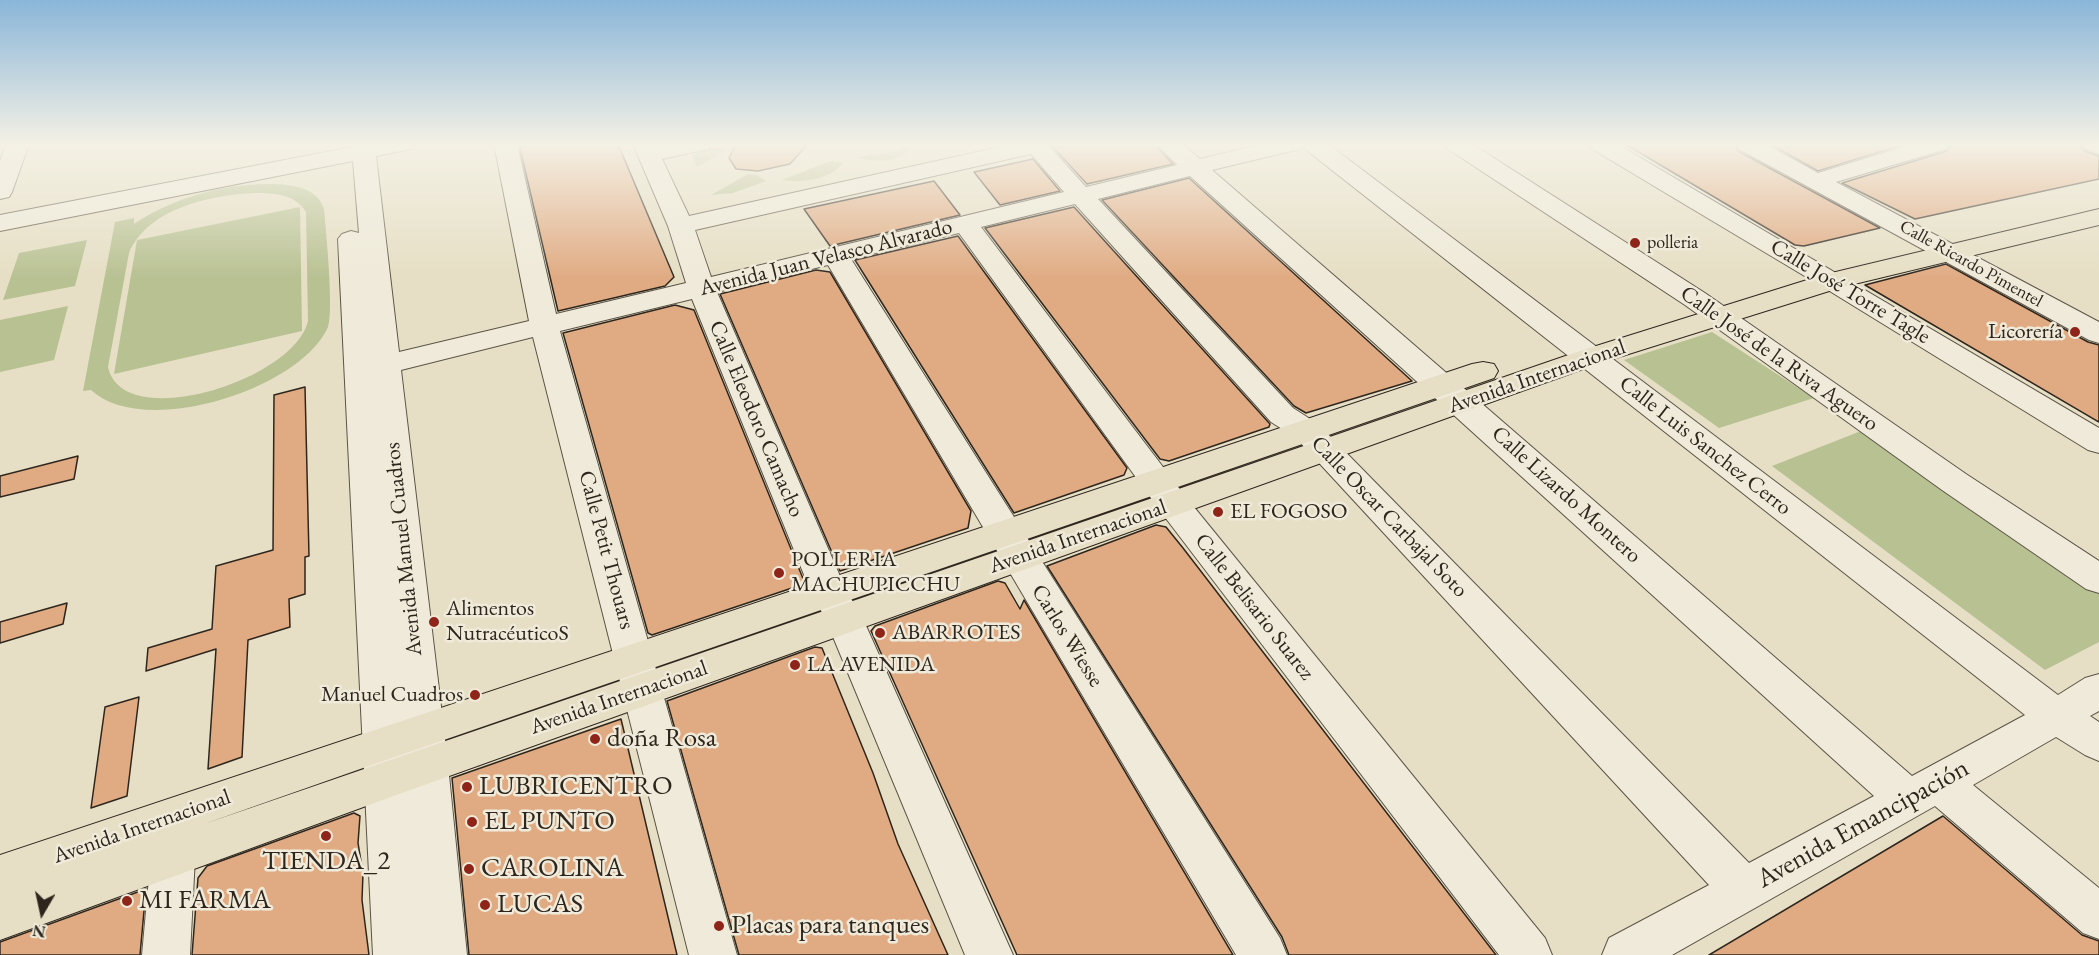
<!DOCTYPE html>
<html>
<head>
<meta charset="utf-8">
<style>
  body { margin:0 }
  #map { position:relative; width:2099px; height:955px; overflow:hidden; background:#e6dfc5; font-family:"EB Garamond",serif }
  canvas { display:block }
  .north { position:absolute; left:12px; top:883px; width:60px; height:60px; -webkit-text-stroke:4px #efead9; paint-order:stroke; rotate:189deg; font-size:16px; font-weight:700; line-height:24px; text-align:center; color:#2e261d }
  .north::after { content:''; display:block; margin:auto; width:21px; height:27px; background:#2e261d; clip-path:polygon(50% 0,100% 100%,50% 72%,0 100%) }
</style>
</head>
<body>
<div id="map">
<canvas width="2099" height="955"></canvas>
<div class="north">N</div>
</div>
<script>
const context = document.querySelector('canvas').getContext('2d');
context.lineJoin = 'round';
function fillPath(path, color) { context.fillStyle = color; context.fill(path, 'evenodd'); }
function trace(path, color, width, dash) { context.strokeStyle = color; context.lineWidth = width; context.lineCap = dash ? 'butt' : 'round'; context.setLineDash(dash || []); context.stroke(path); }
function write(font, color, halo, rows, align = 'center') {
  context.font = font + ' "EB Garamond",serif'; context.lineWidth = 5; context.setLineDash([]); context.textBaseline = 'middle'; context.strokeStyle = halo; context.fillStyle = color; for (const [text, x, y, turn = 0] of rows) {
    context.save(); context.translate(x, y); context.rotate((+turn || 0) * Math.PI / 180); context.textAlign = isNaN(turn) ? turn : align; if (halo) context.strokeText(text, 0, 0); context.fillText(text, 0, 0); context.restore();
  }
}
fillPath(new Path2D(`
  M728,145L722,153L697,167L692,156L696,152Z
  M904,146L910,148C895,165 876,161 856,158C872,152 889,157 904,146Z
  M830,161L843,163C830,180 802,183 782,180Z
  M748,174L757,175L766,181L733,193L711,195Z
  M266,184C286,184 317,185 324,209C326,231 334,310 328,327C300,390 143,439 91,390L83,391L115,222L134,218V224C173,198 219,185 266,184ZM255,193C274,193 295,194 306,212L308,321C294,381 122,434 108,367L129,253C148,208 211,195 255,193Z
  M300,207L302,331L114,374L137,240Z
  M87,240L75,286L3,300L19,253Z
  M68,306L54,360L0,372V320Z
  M1712,332L1814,398L1719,428L1624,360Z
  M1861,431L2099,593V642L2045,670L1772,466Z`), '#b8c192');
const building = new Path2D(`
  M519,144H618L674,277L665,286L558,311Z
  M736,144H808L790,164L758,171L736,169L729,158Z
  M1050,144H1154L1173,164L1087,184Z
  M1625,144H1734L1738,151L1880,228L1804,246L1795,245Z
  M1770,144H1905L1818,171Z
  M1951,144H2080L2084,151L2099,156V179L1915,219L1842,183L1947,151Z
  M1033,159L1060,191L1000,205L974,172Z
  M1189,178L1412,381L1306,413L1294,406L1102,200Z
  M934,181L960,215L830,246L804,209Z
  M1074,207L1270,424L1269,427L1169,461L1160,459L985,228Z
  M958,236L1127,468L1124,475L1014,513L855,260Z
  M1946,264L2088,342L2099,345V422L1865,285Z
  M816,270L830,272L971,511L968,528L840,571L720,294Z
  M675,305L694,310L804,581L801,585L652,635L648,633L563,333Z
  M305,387L309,556L305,557V594L289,599L290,627L248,640L242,757L208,769L216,649L146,671L148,648L212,629L216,566L273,550L274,395Z
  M78,456L74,479L0,497V476Z
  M1156,525L1166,527L1183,548L1496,955H1289L1282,937L1047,566Z
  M998,581L1005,583L1020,609L1024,600L1233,955H1017L871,631L875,626Z
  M67,603L63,624L0,643V622Z
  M815,647L822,648L873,773L898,844L948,955H739L667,701Z
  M139,697L127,796L91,808L105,707Z
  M621,719L677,955H469L452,778Z
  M354,813L360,816L358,843L363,873L362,900L369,955H192L198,878L207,866Z
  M1943,816L2082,935L2099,941V955H1709Z
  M146,889L140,955H0V942Z`);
fillPath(building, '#e0ab83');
trace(building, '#2e261d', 1.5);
const minor = new Path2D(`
  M6,144H29L12,192L9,197L0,199V161Z
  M352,144H415L412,149L376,156L399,352L529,321L494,144H517L556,314L686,283L668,226L633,144H656L657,146L711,144L708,149L662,159L689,216L1013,144H1047L1086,187L1177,165L1157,144H1182L1200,159L1262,144H1328L2058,695L2085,678L2099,674V711L2090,716L2099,722V761L2085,755L2056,737L1973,785L2099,888V939L2083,933L1935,806L1672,955H1602L1609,938L1709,885L1296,438L1271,422L1075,204L981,227L1185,496L1545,938L1552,955H1499L1161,512L959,233L851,259L1280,938L1287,955H1236L828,265L717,292L846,590L863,619L1013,955H965L826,620L811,592L692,299L560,331L737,955H689L533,337L401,370L448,765L467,955H373L338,239L342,234L351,231L359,233L353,161L0,231V215L352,147ZM1302,145L1305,149L2025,715L1912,776L1212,170L1300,149ZM1031,154L1064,192L711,277L695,230ZM1190,176L1874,796L1749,863L1318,424L1293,408L1098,199Z
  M1445,144H1472L1705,293L1966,474L2099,561V593L2086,589L1942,490L1685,305L1448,149Z
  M1589,144H1617L2099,428V453L2088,450L1823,287L1592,149Z
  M1736,144H1765L1818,173L1913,144H1949L1946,149L1836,182L2099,322V343L2089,340L1739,149Z
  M2082,144H2099V154L2085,149Z
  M173,835L189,841L195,856L190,955H142L151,856L157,841Z`);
const major = new Path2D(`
  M2099,209V225L1842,287L1600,363L388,798L0,940V855L1472,364L1483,362L1494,364L1498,371L1494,378L383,761L204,824L1580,351L1823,275Z`);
trace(minor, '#5c5447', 2);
trace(major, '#2e261d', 2);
fillPath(minor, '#efead9');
fillPath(major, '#e6dfc5');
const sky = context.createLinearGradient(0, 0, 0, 278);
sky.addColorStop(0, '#8ab6d8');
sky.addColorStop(0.52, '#f4f1e5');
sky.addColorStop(1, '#f4f1e500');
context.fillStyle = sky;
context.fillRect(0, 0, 2099, 278);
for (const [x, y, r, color] of [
  [1635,243,6,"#8f2418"],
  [2075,332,6,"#8f2418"],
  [1218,512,6,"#8f2418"],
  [779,573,6,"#8f2418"],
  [434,622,6,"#8f2418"],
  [880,633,6,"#8f2418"],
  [795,665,6,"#8f2418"],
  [475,695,6,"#8f2418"],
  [595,739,6,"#8f2418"],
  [467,787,6,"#8f2418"],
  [472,822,6,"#8f2418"],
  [326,836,6,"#8f2418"],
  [469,869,6,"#8f2418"],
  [127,901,6,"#8f2418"],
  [485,905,6,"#8f2418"],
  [719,926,6,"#8f2418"]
]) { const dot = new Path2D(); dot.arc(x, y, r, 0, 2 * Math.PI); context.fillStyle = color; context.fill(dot); trace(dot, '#efead9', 2); }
write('18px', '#2e261d', '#efead9', [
  ["polleria",1647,243]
], 'left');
write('18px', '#2e261d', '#efead9', [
  ["Calle Ricardo Pimentel",1971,264,29]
]);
write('22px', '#2e261d', '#efead9', [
  ["Avenida Juan Velasco Alvarado",826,258,-14],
  ["Calle José Torre Tagle",1850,292,31],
  ["Calle José de la Riva Aguero",1779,359,35],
  ["Avenida Internacional",1537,377,-19],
  ["Calle Eleodoro Camacho",756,419,67],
  ["Calle Luis Sanchez Cerro",1705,446,38],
  ["Calle Lizardo Montero",1566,495,42],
  ["Calle Oscar Carbajal Soto",1389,517,46],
  ["Avenida Internacional",1078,537,-19],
  ["Avenida Manuel Cuadros",404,549,-96],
  ["Calle Petit Thouars",606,550,75],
  ["Calle Belisario Suarez",1254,607,52],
  ["Carlos Wiesse",1067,636,58],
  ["Avenida Internacional",619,698,-19],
  ["Avenida Internacional",142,827,-19]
]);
write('22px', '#2e261d', '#efead9', [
  ["Licorería",2063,332,"right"],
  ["EL FOGOSO",1230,512],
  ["POLLERIA",791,560],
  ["MACHUPICCHU",791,585],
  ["Alimentos",446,609],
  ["NutracéuticoS",446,634],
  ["ABARROTES",892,633],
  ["LA AVENIDA",807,665],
  ["Manuel Cuadros",463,695,"right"]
], 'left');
write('27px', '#2e261d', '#efead9', [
  ["doña Rosa",607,739],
  ["LUBRICENTRO",479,787],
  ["EL PUNTO",484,822],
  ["TIENDA_2",326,862,"center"],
  ["CAROLINA",481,869],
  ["MI FARMA",139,901],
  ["LUCAS",497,905],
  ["Placas para tanques",731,926]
], 'left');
write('27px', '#2e261d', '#efead9', [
  ["Avenida Emancipación",1863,824,-29]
]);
</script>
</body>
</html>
